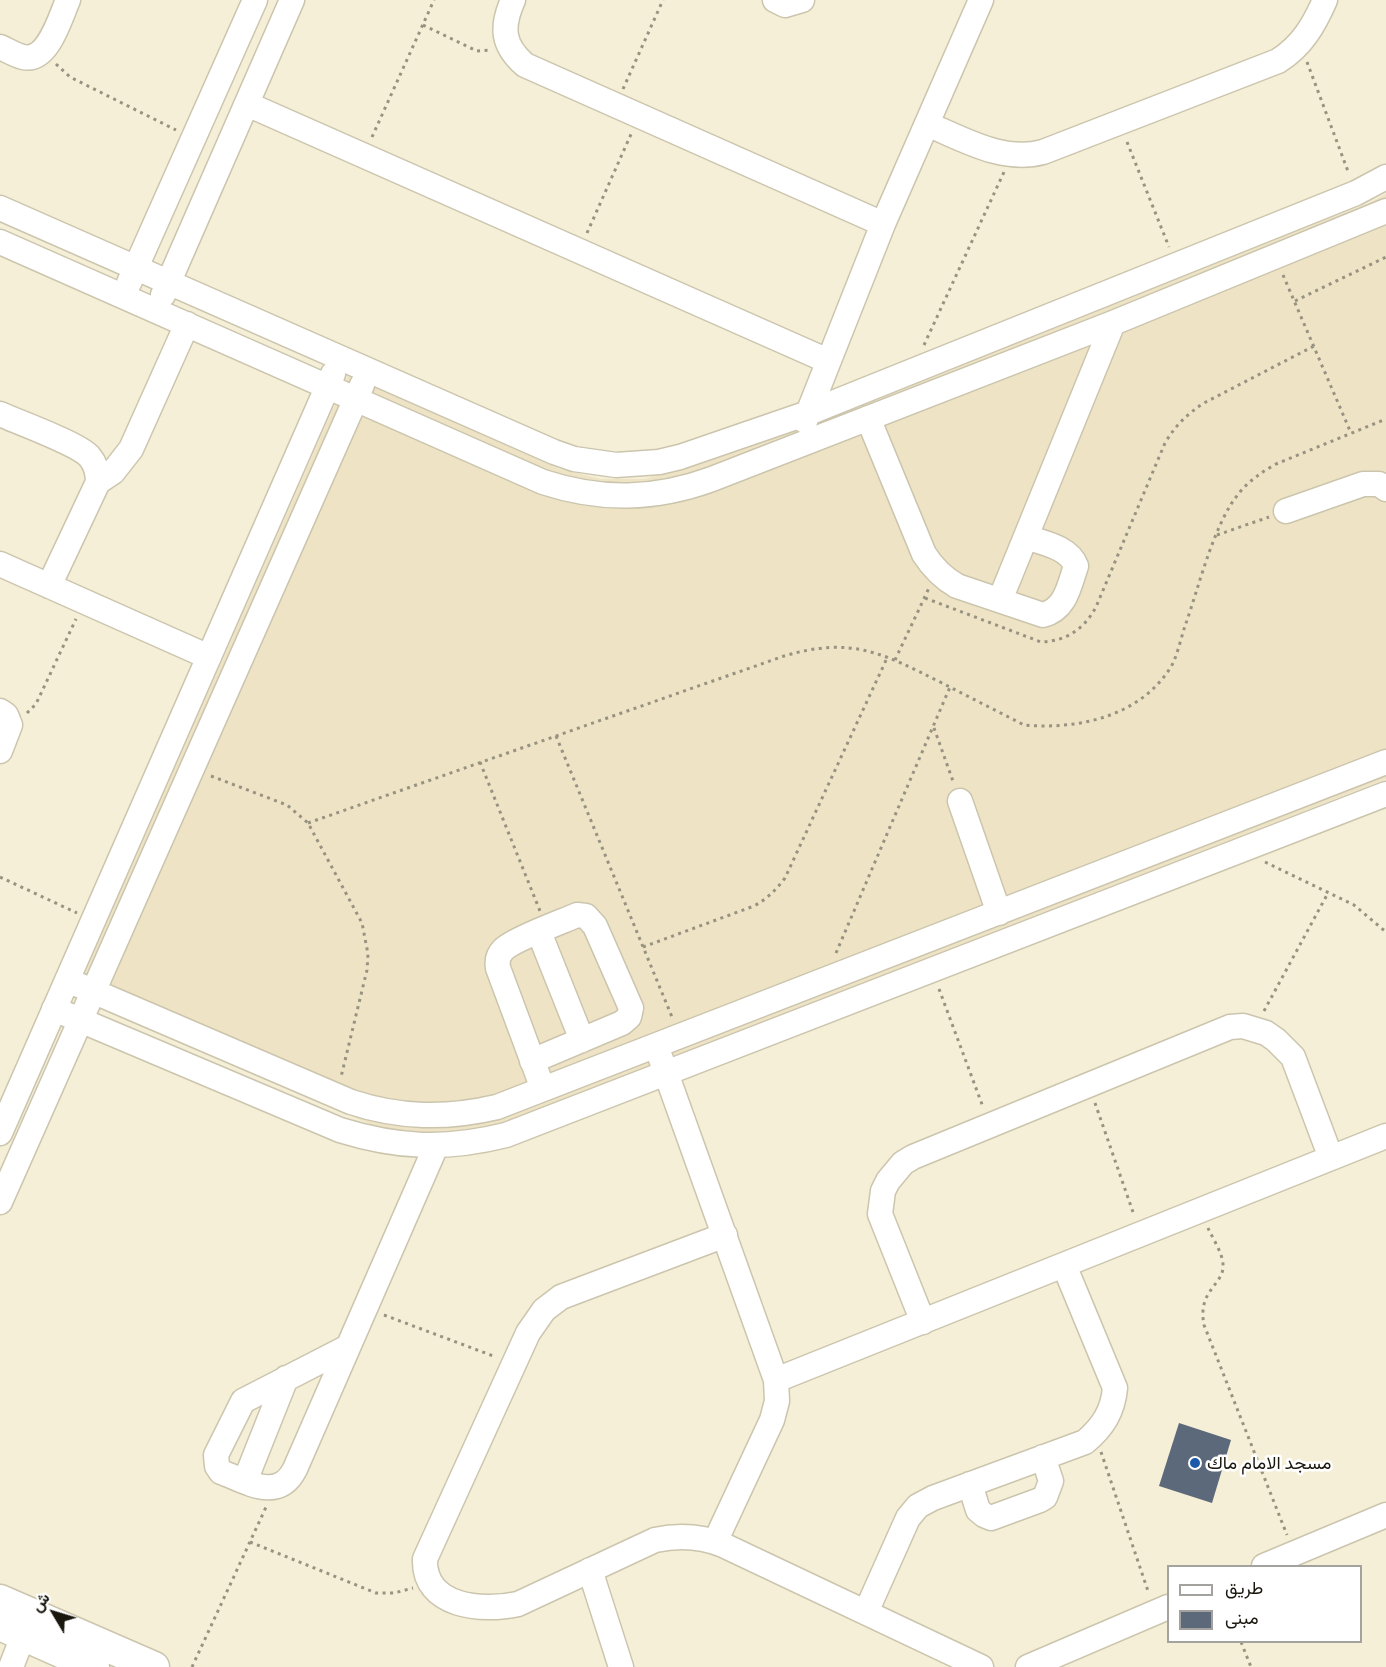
<!DOCTYPE html>
<html>
<head>
<meta charset="utf-8">
<style>
  body { margin:0 }
  #map { position:relative; width:1386px; height:1667px; overflow:hidden; background:#f6efd7; font-family:"Exo 2",Vazirmatn,sans-serif }
  canvas { display:block }
  .legend { position:absolute; left:1167px; top:1565px; width:195px; height:78px; box-sizing:border-box; background:#fff; border:2px solid #a3a29f; margin:0; padding:8px 10px; list-style:none; font-size:18px; color:#19170e }
  .legend li { display:flex; align-items:center; gap:12px; height:30px }
  .legend b { width:30px; border:2px solid #a3a29f }
  .north { position:absolute; left:24px; top:1583px; width:60px; height:60px; -webkit-text-stroke:4px #fff; paint-order:stroke; rotate:308deg; font-size:16px; font-weight:700; line-height:24px; text-align:center; color:#19170e }
  .north::after { content:''; display:block; margin:auto; width:21px; height:27px; background:#19170e; clip-path:polygon(50% 0,100% 100%,50% 72%,0 100%) }
</style>
</head>
<body>
<div id="map">
<canvas width="1386" height="1667"></canvas>
<ul class="legend">
<li><b style="height:8px;background:#fff"></b>طريق</li>
<li><b style="height:16px;background:#5c697b"></b>مبنى</li>
</ul>
<div class="north">ش</div>
</div>
<script>
const context = document.querySelector('canvas').getContext('2d');
context.lineJoin = 'round';
function fillPath(path, color) { context.fillStyle = color; context.fill(path, 'evenodd'); }
function trace(path, color, width, dash) { context.strokeStyle = color; context.lineWidth = width; context.lineCap = dash ? 'butt' : 'round'; context.setLineDash(dash || []); context.stroke(path); }
function write(font, color, halo, rows, align = 'center') {
  context.font = font + ' "Exo 2",Vazirmatn,sans-serif'; context.lineWidth = 5; context.setLineDash([]); context.textBaseline = 'middle'; context.strokeStyle = halo; context.fillStyle = color; for (const [text, x, y, turn = 0] of rows) {
    context.save(); context.translate(x, y); context.rotate((+turn || 0) * Math.PI / 180); context.textAlign = isNaN(turn) ? turn : align; if (halo) context.strokeText(text, 0, 0); context.fillText(text, 0, 0); context.restore();
  }
}
fillPath(new Path2D(`
  M1386,194V779L504,1124L485,1130L425,1136L379,1128L74,998L348,375L559,469L601,479H645L1367,204Z`), '#eee4c5');
fillPath(new Path2D(`
  M1179,1423L1231,1440L1212,1503L1159,1486Z`), '#5c697b');
const minor = new Path2D(`
  M513,0C501,27 502,45 525,65L883,224
  M775,0L785,5L802,0
  M0,47C7,50 15,55 23,57C48,63 60,18 68,0
  M247,104L828,361
  M927,124C963,139 1003,163 1043,152L1278,61C1302,46 1314,25 1325,0
  M0,208L554,452L574,459L616,465L659,462L680,457L808,413L1356,193L1386,177
  M0,242L543,482C601,501 655,500 712,479L1113,323L1386,211
  M129,283L255,0
  M163,295L292,0
  M0,414C20,423 76,443 89,456C95,463 98,472 98,482L49,586
  M868,418L924,554C933,568 943,578 957,586L1043,615C1066,609 1069,586 1076,566C1069,547 1043,543 1026,537
  M805,421L883,224L981,0
  M98,482L113,472L131,449L187,324
  M1286,511L1363,484H1379L1386,489
  M0,564L209,657
  M1000,600L1113,323
  M0,711L6,715L10,725L0,751
  M960,801L999,913
  M539,932L582,1040
  M67,980L351,1102C400,1118 446,1119 497,1107L1386,762
  M54,1009L340,1130C398,1148 446,1150 506,1135L1386,794
  M661,1059L776,1380L777,1401L772,1420L715,1542
  M532,1061L622,1023L629,1017L631,1008L595,926L586,916L577,915C561,922 512,940 503,950C498,955 497,962 498,968L543,1089
  M0,1133L333,374
  M0,1202L362,385
  M725,1235L561,1297L544,1310L528,1333L425,1559C423,1607 482,1612 518,1604L655,1540C679,1535 701,1536 723,1545L981,1667
  M923,1322L880,1214L883,1191L888,1181L903,1163L913,1157L1230,1027L1243,1026L1266,1033L1276,1040L1293,1057L1331,1158
  M348,1347L243,1401L216,1455L217,1466L221,1472C246,1481 278,1503 295,1469L436,1146
  M776,1380L1386,1136
  M245,1481L286,1378
  M970,1484L978,1510L984,1515L991,1518L1040,1500L1045,1497L1051,1481L1043,1457
  M1264,1566L1386,1515
  M590,1570L621,1667
  M866,1612L908,1518L918,1506L933,1498L1085,1442C1103,1427 1113,1411 1115,1388L1064,1265
  M11,1667L23,1636
  M1028,1667L1168,1607`);
const major = new Path2D(`
  M0,1600L154,1667
  M0,1625L94,1667`);
trace(minor, '#ccc5ae', 27);
trace(major, '#ccc5ae', 33);
trace(new Path2D(`
  M423,25L477,51L490,50
  M1307,62L1349,174
  M56,64L70,77L176,130
  M623,89L663,0
  M372,137L434,0
  M1127,142L1169,247
  M587,233L632,132
  M1283,275L1351,433
  M1295,301L1386,257
  M924,345L1004,172
  M1217,535L1269,517
  M925,598L1041,642C1067,641 1084,629 1096,607L1165,443C1175,426 1187,414 1204,403L1314,346
  M895,660L929,588
  M27,713L36,704L76,619
  M934,728L954,784
  M556,736L672,1017
  M480,762L540,911
  M211,776L287,805L308,823L362,923L368,954L367,970L341,1077
  M308,823L784,656C852,636 882,653 942,683C969,697 997,711 1024,725C1079,730 1142,716 1172,665C1178,653 1181,638 1185,626C1199,587 1214,522 1240,492C1250,480 1262,472 1276,464L1386,419
  M1265,862L1354,905L1386,932
  M0,877L77,913
  M643,947L754,906C767,899 776,890 785,878L888,656
  M836,953L950,687
  M939,989L983,1107
  M1264,1011L1328,893
  M1095,1103L1134,1215
  M1208,1228C1213,1239 1222,1252 1223,1264C1225,1285 1197,1289 1204,1325L1287,1535
  M384,1315L496,1357
  M1101,1452L1149,1594
  M250,1542L376,1593H394L413,1588
  M1241,1642L1251,1667
  M192,1667L267,1505`), '#979281', 3, [3, 4.5]);
trace(minor, '#fff', 24);
trace(major, '#fff', 30);
for (const [x, y, r, color] of [
  [1195,1463,6,"#1d59aa"]
]) { const dot = new Path2D(); dot.arc(x, y, r, 0, 2 * Math.PI); context.fillStyle = color; context.fill(dot); trace(dot, '#fff', 2); }
write('18px', '#19170e', '#fff', [
  ["مسجد الامام ماك",1207,1463]
], 'left');
</script>
</body>
</html>
